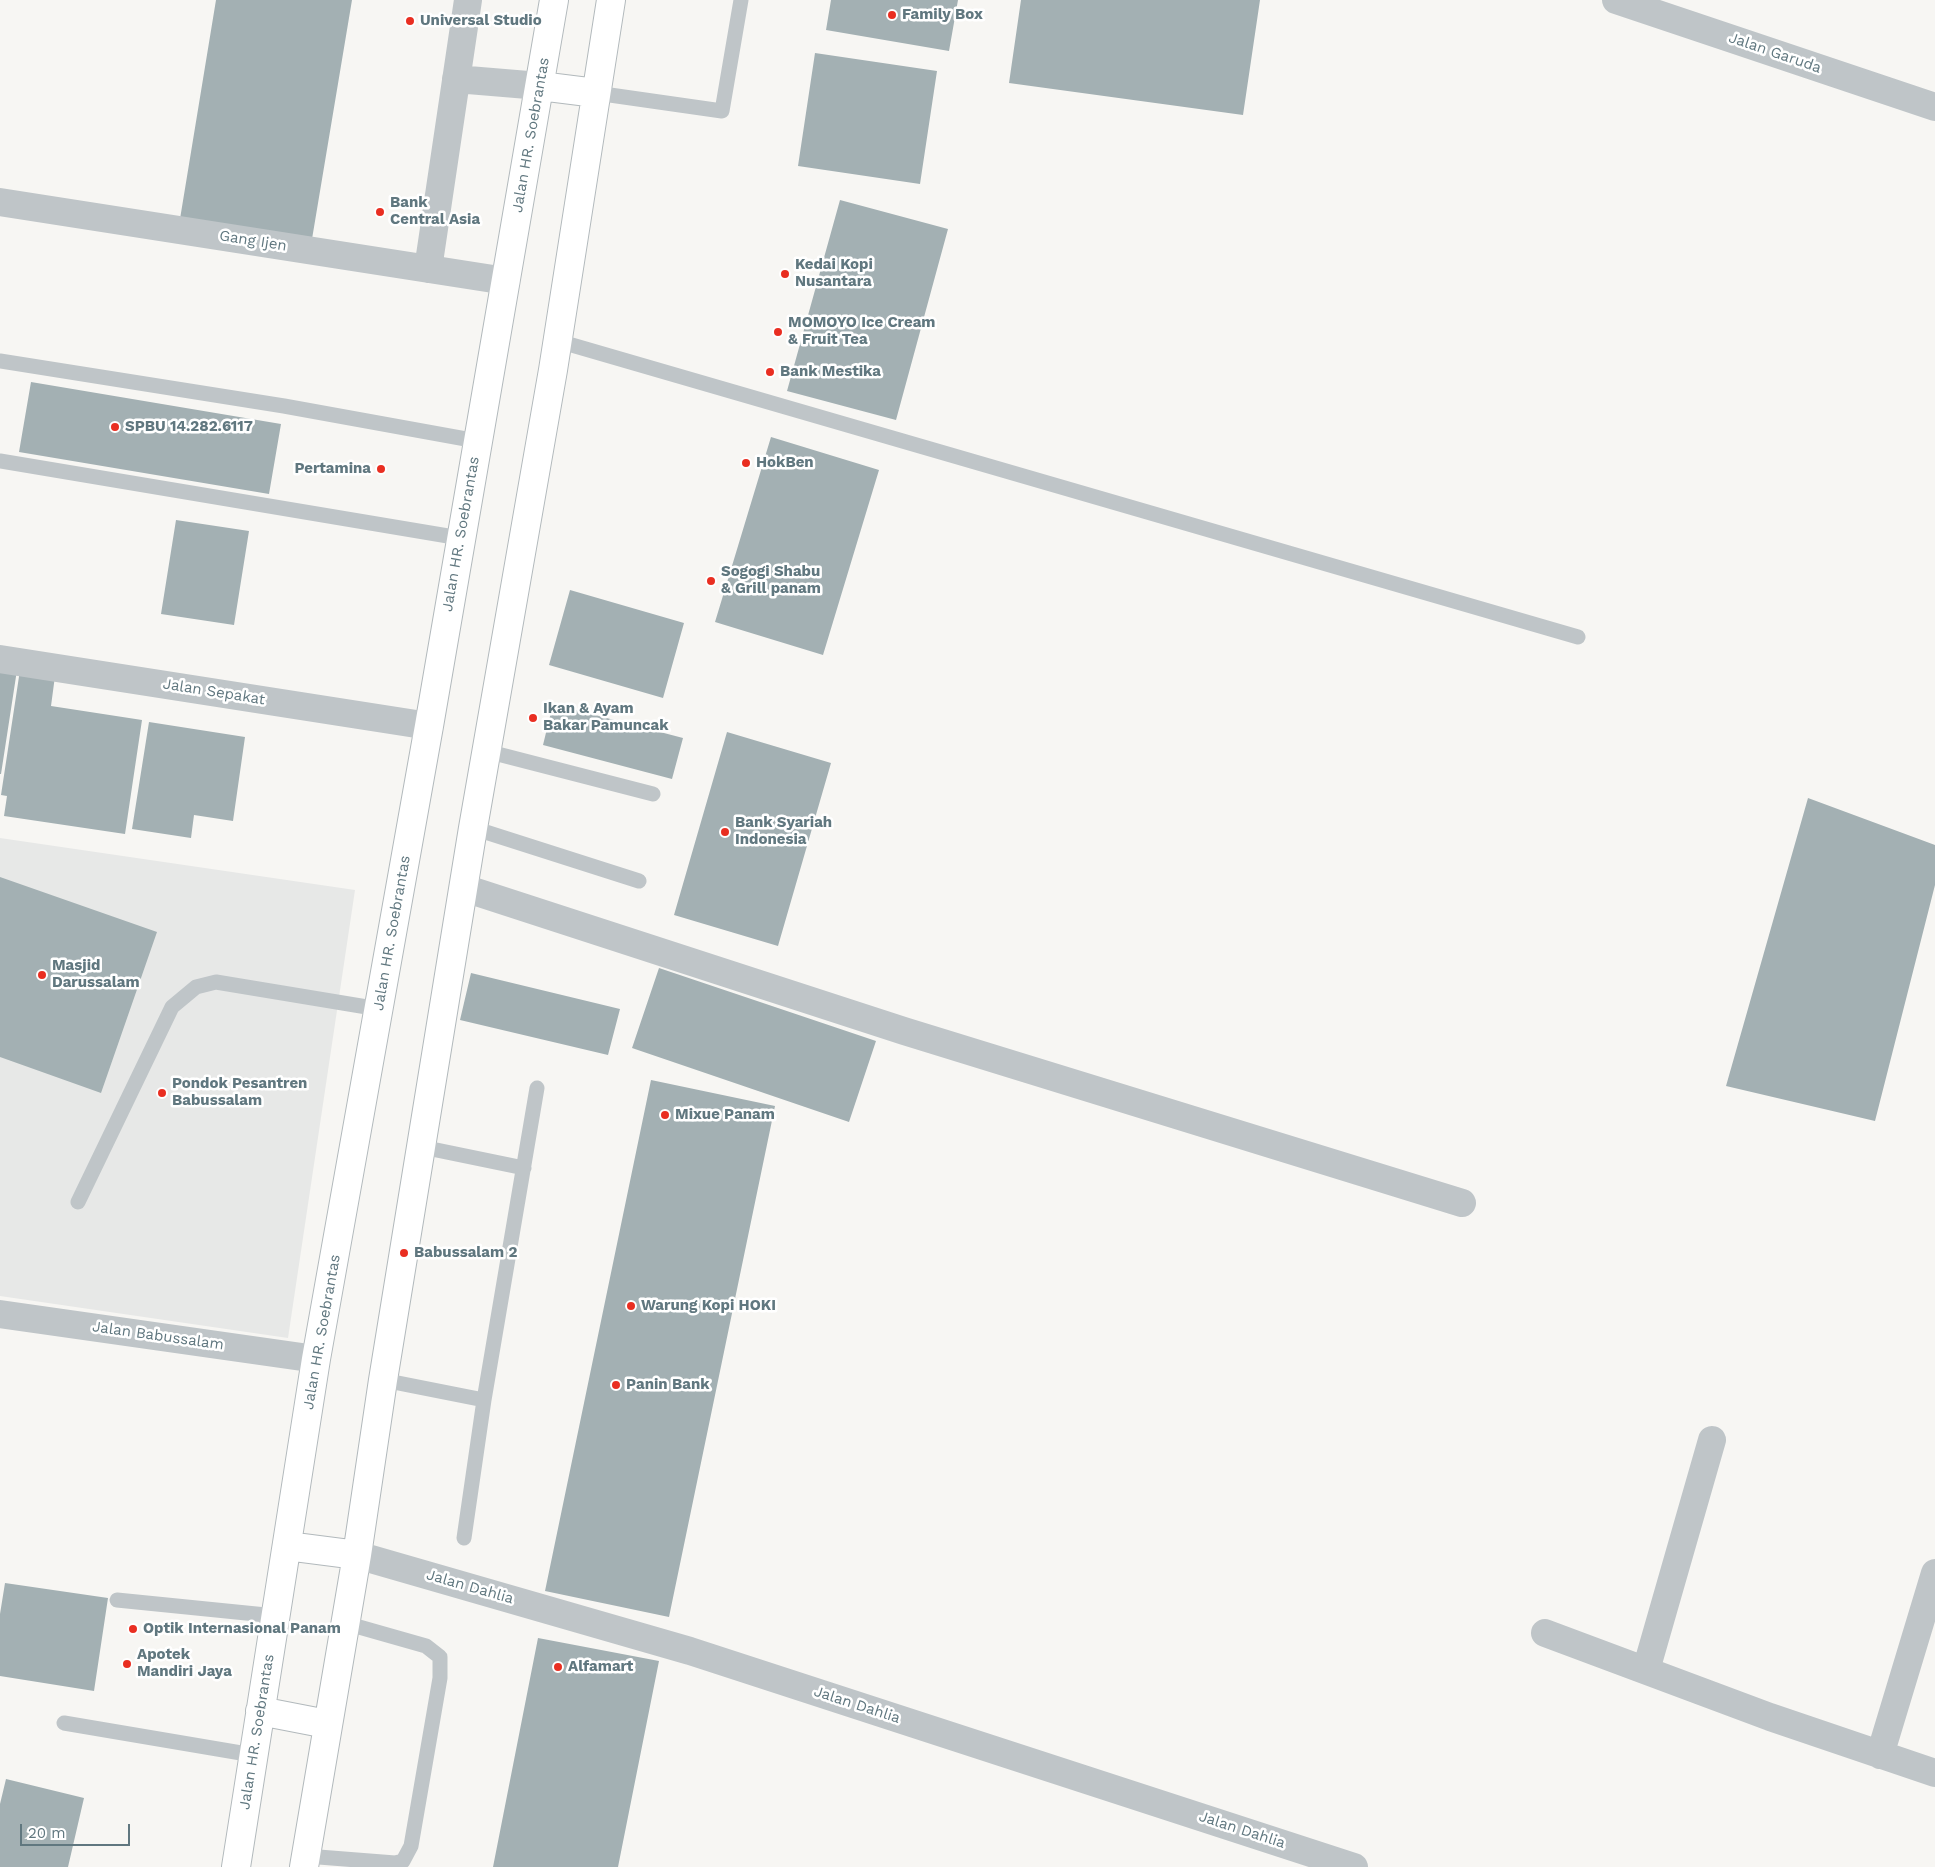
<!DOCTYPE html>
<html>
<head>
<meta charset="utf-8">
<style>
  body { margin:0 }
  #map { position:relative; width:1935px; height:1867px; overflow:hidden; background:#f7f6f3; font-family:"Work Sans",sans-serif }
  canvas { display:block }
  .scale { position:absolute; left:20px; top:1824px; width:110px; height:22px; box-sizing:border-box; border:2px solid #60777f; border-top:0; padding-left:6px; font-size:15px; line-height:18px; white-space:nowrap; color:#60777f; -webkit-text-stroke:4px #fff; paint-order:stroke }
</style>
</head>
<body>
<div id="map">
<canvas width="1935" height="1867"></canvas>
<div class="scale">20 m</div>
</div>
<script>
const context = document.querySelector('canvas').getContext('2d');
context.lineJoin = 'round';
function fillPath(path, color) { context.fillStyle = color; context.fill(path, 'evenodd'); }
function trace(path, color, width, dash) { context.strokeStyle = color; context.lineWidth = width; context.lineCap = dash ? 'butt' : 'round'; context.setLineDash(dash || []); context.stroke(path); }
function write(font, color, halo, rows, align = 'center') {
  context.font = font + ' "Work Sans",sans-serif'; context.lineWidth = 5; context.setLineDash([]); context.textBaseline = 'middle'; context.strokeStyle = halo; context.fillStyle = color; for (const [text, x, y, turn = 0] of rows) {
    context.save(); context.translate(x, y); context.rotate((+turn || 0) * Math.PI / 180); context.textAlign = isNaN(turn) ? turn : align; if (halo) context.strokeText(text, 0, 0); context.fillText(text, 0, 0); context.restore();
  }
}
fillPath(new Path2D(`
  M0,838L355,890L288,1338L0,1296Z`), '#e7e8e7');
fillPath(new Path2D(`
  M216,0H352L311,245L180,219Z
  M831,0H958L949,51L826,30Z
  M1021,0H1260L1243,115L1009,83Z
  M815,53L937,71L920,184L798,166Z
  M840,200L948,229L896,420L787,391Z
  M31,382L281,424L269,494L19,452Z
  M771,437L879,470L823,655L715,622Z
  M176,520L249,531L234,625L161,614Z
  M570,590L684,623L663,698L549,665Z
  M0,667L17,670L1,774H0Z
  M20,670L55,676L51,706L142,720L125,834L4,816L7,796L1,795Z
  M553,704L683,738L672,779L543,745Z
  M149,722L245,737L233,821L194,815L191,838L132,829Z
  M727,732L831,763L778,946L674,915Z
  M1808,798L1935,845V885L1875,1121L1726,1086Z
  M0,877L157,932L101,1093L0,1057Z
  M659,968L876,1041L849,1122L632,1048Z
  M471,973L620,1009L608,1055L460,1020Z
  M651,1080L775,1106L669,1617L545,1591Z
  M5,1583L108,1598L94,1691L0,1676V1614Z
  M538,1638L659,1661L618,1867H493Z
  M6,1779L84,1798L68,1867H0V1804Z`), '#a3b0b3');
const primary = new Path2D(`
  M540,86L596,93
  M287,1546L357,1555
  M260,1711L327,1724
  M236,1867L316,1359L429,726L554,0
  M304,1867L357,1555L383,1380L473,828L553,370L611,0`);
trace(primary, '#b2b9bc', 30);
trace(new Path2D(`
  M596,93L722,111L741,0
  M558,341L1578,637
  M0,361L284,406L477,441
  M0,461L460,538
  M486,751L653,794
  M473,828L639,881
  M422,1147L524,1168
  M78,1202L172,1007L196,987L216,982L379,1009
  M383,1380L484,1400L537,1088
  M464,1538L484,1400
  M117,1600L276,1616
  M64,1723L253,1755
  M306,1856L395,1863L403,1861L411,1846L440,1678V1657L426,1646L345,1623`), '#bfc5c8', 15);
trace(new Path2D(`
  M1616,0L1935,107
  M456,79L540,86
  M0,202L506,281
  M428,269L468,0
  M0,659L429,726
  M464,888L904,1031L1462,1203
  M0,1314L316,1359
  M357,1555L690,1651L1354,1867
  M1545,1633L1770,1717L1935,1773
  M1646,1670L1712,1440
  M1880,1755L1935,1573`), '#bfc5c8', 28);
trace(primary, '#fff', 28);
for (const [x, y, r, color] of [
  [892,15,5,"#e92e21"],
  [410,21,5,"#e92e21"],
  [380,212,5,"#e92e21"],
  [785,274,5,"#e92e21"],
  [778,332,5,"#e92e21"],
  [770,372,5,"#e92e21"],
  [115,427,5,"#e92e21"],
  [746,463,5,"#e92e21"],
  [381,469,5,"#e92e21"],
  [711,581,5,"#e92e21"],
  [533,718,5,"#e92e21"],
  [725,832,5,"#e92e21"],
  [42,975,5,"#e92e21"],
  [162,1093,5,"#e92e21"],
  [665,1115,5,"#e92e21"],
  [404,1253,5,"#e92e21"],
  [631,1306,5,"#e92e21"],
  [616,1385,5,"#e92e21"],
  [133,1629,5,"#e92e21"],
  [127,1664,5,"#e92e21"],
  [558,1667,5,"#e92e21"]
]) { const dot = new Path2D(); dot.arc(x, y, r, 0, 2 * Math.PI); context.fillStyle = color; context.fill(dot); trace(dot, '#fff', 2); }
write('bold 15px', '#60777f', '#fff', [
  ["Family Box",902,15],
  ["Universal Studio",420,21],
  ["Bank",390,203],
  ["Central Asia",390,220],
  ["Kedai Kopi",795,265],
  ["Nusantara",795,282],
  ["MOMOYO Ice Cream",788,323],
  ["& Fruit Tea",788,340],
  ["Bank Mestika",780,372],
  ["SPBU 14.282.6117",125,427],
  ["HokBen",756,463],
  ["Pertamina",371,469,"right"],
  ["Sogogi Shabu",721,572],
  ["& Grill panam",721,589],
  ["Ikan & Ayam",543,709],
  ["Bakar Pamuncak",543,726],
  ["Bank Syariah",735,823],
  ["Indonesia",735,840],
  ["Masjid",52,966],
  ["Darussalam",52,983],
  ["Pondok Pesantren",172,1084],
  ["Babussalam",172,1101],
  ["Mixue Panam",675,1115],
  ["Babussalam 2",414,1253],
  ["Warung Kopi HOKI",641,1306],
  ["Panin Bank",626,1385],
  ["Optik Internasional Panam",143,1629],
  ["Apotek",137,1655],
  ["Mandiri Jaya",137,1672],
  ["Alfamart",568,1667]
], 'left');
write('15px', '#60777f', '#fff', [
  ["Jalan Garuda",1775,53,19],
  ["Jalan HR. Soebrantas",531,135,-80],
  ["Gang Ijen",253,241,9],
  ["Jalan HR. Soebrantas",461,534,-80],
  ["Jalan Sepakat",214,692,9],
  ["Jalan HR. Soebrantas",392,933,-80],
  ["Jalan HR. Soebrantas",322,1332,-80],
  ["Jalan Babussalam",158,1336,8],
  ["Jalan Dahlia",470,1587,16],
  ["Jalan Dahlia",857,1705,18],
  ["Jalan HR. Soebrantas",257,1732,-81],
  ["Jalan Dahlia",1242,1830,18]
]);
</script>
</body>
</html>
